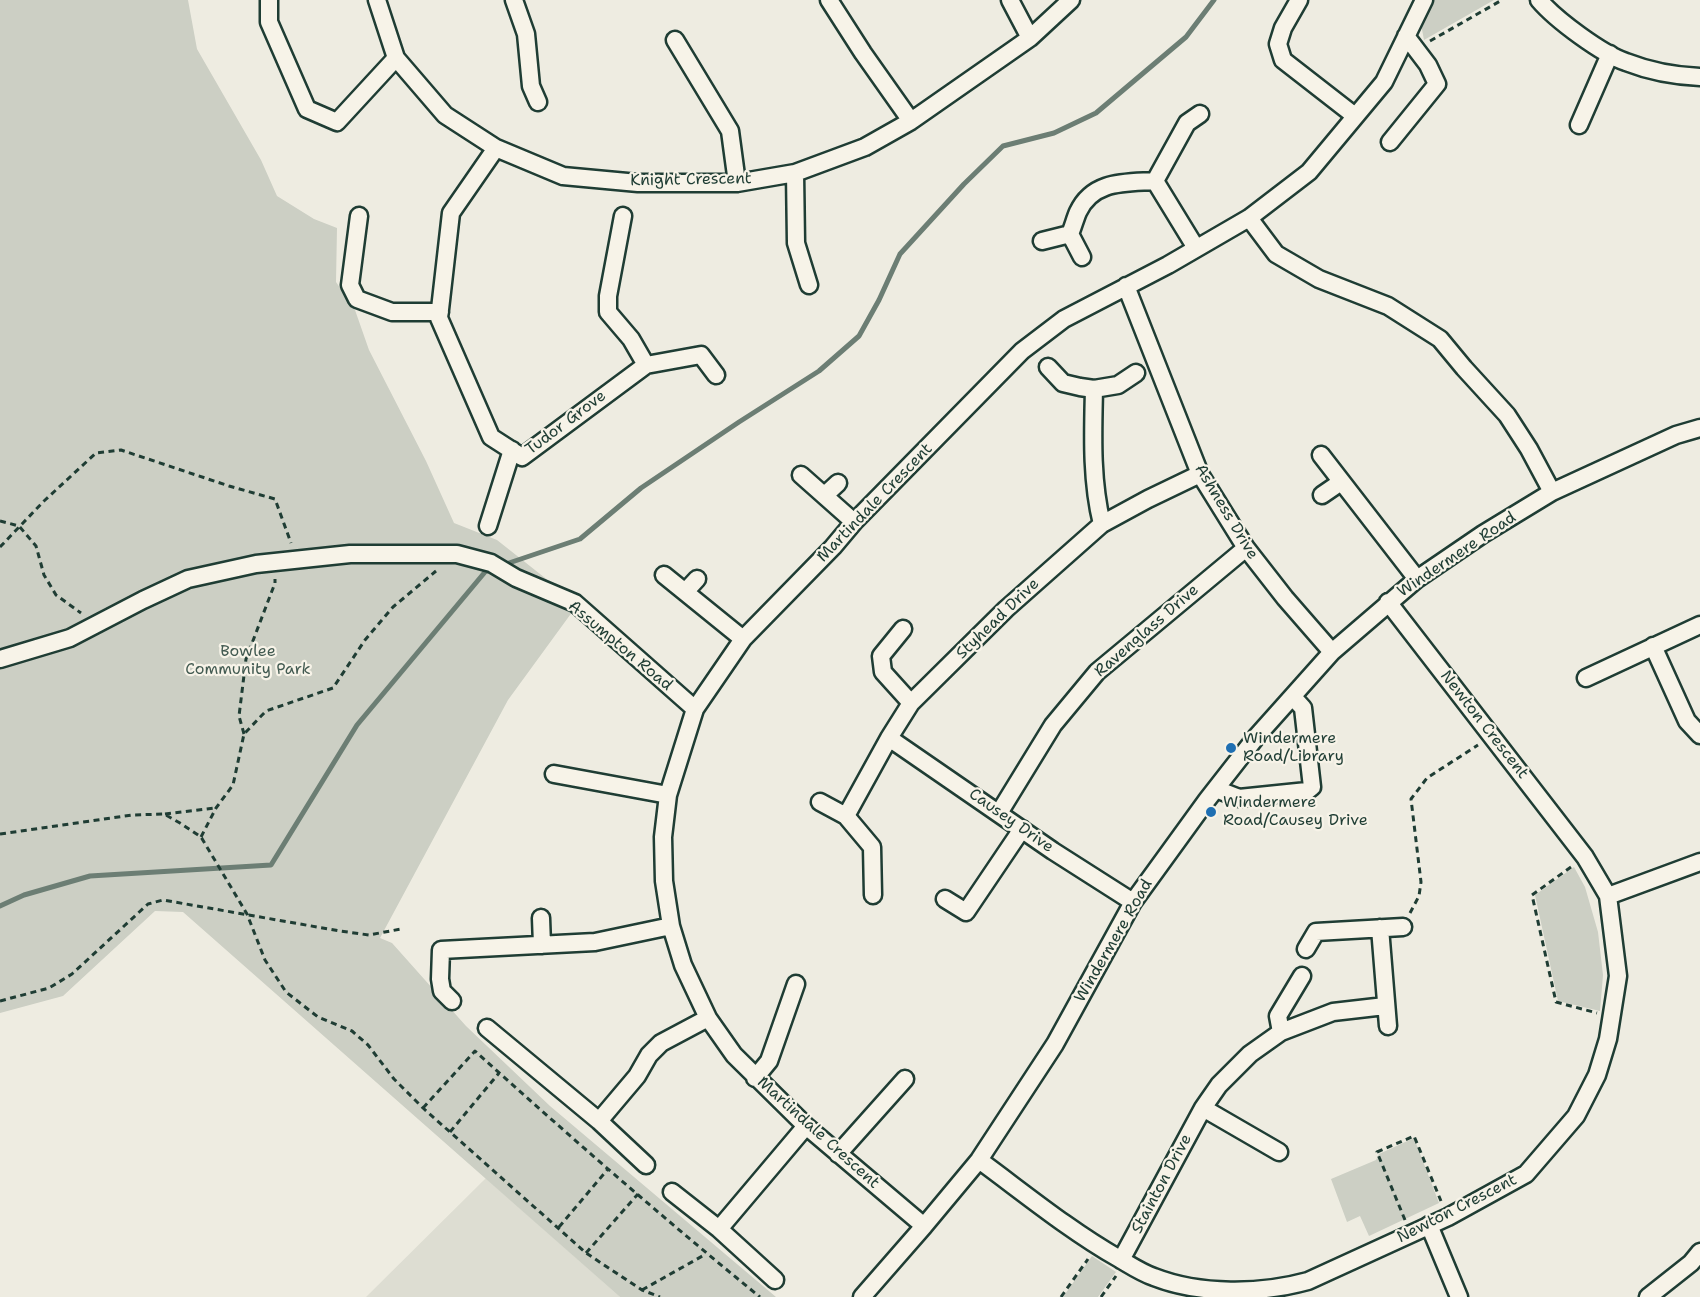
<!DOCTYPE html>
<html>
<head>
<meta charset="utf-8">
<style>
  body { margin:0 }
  canvas { display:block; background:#eeece1 }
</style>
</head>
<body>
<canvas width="1700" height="1297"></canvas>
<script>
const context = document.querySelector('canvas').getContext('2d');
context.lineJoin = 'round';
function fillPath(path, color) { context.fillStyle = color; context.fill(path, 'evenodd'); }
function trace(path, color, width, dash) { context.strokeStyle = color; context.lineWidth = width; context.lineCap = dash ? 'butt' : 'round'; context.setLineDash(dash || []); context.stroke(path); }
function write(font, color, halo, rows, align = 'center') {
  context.font = font + ' "Shantell Sans",sans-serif'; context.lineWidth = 4.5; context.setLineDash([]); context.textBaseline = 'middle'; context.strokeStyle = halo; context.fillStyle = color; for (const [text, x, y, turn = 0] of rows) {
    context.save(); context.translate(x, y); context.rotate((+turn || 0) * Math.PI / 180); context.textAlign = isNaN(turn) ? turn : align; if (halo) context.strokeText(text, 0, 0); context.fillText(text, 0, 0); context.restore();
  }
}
fillPath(new Path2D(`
  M486,1178L620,1297H366Z`), '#ddddd2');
fillPath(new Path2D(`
  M0,0H188L197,49L261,160L277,196L314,219L337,228L336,282L355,310L369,350L426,461L454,523L497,540L578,604L508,700L380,938L392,943L466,1026L550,1106L776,1297H620L183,912L155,911L63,996L0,1013Z
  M1430,0H1494L1424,40L1420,19Z
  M1574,867L1585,887L1598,932L1603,975L1600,1011L1558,1001L1535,895Z
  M1414,1138L1439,1203L1369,1236L1360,1216L1347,1222L1331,1179L1376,1160L1379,1154Z
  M1092,1256L1116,1272L1098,1297H1063Z`), '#cccfc4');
trace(new Path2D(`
  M503,565L580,539L641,488L739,422L819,371L859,336L879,300L900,254L964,184L1003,146L1054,133L1096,113L1186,37L1214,0
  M0,906L24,895L90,876L271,865L357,725L485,572L495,568`), '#6c7e74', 5);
const minor = new Path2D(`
  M269,0V22L307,109L337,122L396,58
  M377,0L396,58L445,115L496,148L563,176L638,183H737L795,173L865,147L911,121L1030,38L1071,0
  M514,0L526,34L531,86L538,102
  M829,0L863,53L911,121
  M1010,0L1030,38
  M1299,0L1283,28L1278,44L1283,60L1355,116
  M1539,0C1556,20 1602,54 1626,62C1649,71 1676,76 1700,77
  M675,40L730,131L737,183
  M1579,125L1610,54
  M1390,142L1437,84L1428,65L1406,36
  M496,148L451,213L439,318L491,437L522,457L646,365L631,339L608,312V296L623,216
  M795,173L796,243L809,285
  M1155,181L1187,123L1200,114
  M359,216L350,285L357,299L392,312H440
  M1249,218L1276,254L1319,279L1388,306L1440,339L1464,368L1507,415L1529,449L1552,492
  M1042,241L1070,234
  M1082,257L1070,234C1073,227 1075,219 1078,212C1093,180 1125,183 1155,181L1196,248
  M1126,286L1200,474L1246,548L1285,598L1332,652
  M646,365L701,355L716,375
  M1048,367L1063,383L1080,387L1094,389L1118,385L1136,373
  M1094,389C1093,433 1091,480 1102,524
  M1321,455L1417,579
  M801,475L854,522
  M825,495L838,483
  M1322,495L1341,482
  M488,526L512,450
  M664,575L743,639
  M685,592L697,579
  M903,629L881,656L883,672L911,703
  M1653,646L1687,721L1700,735
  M0,659L70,638L143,600L188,579L256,564L350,554H457L491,563L516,578L575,603L695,709
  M1586,678L1700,625
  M889,738L1053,851L1133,902
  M554,774L668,795
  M1216,789L1239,798L1307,791L1312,787L1303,708L1293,697
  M820,802L846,816L872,847L873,895
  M999,813L1053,725L1097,672L1246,548
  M846,816L889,738L911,703L1006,609L1102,524L1148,499L1200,474
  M1608,896L1700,862
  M945,899L966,912L1022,829
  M541,918L542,945
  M1380,928L1388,1026
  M1306,949L1316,932L1403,927
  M452,1001L442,991L440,979L441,950L595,942L671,926
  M487,1028L599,1121L646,1165
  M1281,1032L1278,1016L1302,976
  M755,1078L769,1061L796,984
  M1203,1108L1279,1152
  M599,1121L637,1076L649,1055L661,1043L708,1018
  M838,1154L905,1079
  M979,1160C1024,1193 1069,1230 1118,1258C1130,1265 1142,1273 1154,1277C1200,1295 1261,1294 1308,1281L1448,1217L1526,1174L1576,1116L1597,1075L1608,1039L1618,976L1608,896L1585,857L1388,602
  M672,1192L719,1229L775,1280
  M1429,1225L1459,1297
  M924,1226L806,1126L734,1055L708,1018L683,965L671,926L664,881L663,837L668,795L695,709L743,639L833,547L854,522L1022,351L1064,319L1168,265L1249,218L1309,172L1384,82L1424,0
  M719,1229L806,1126
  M1121,1260L1203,1108L1219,1085L1250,1054L1281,1032L1333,1012L1385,1006
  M862,1297L924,1226L979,1160L1055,1044L1133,902L1207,800L1257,736L1332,652L1417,579L1483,534L1552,492L1676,435L1700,428
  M1648,1297L1691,1263L1700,1252`);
trace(minor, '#1f3d34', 21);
trace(new Path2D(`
  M1430,41L1502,0
  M0,521L19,526L36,546L44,575L56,595L81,613
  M0,547L44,501L96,453L121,450L229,486L275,499L291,543
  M244,734L239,716L246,659L275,583V579
  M165,814L215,808
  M0,834L132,815L164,814L180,823L201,837L247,914L265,960L286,992L318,1017L352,1031L368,1045L394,1079L423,1108L586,1253L642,1290L660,1297
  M201,837L216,808L233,785L244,734L266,711L333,688L365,640L393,607L436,571
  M1571,867L1532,895L1556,1002L1597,1013
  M1410,913L1419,896L1421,882L1411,799L1427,778L1478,745
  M0,1001L49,988L72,974L148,904L163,900L340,931L369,935L401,929
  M423,1108L475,1051C568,1135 663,1218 760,1297
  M450,1132L499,1073
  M1405,1220L1377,1152L1414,1136L1441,1201
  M559,1227L608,1169
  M586,1253L638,1194
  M642,1290L706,1254
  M1061,1297L1088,1259
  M1101,1297L1116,1276`), '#1f3d34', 3, [6, 4.5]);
trace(minor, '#f7f3e8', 16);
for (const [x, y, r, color] of [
  [1231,748,6,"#1f6fb2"],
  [1211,812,6,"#1f6fb2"]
]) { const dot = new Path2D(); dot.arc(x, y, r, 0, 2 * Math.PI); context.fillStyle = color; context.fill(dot); trace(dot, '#f7f3e8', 2); }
write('16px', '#1f3d34', '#f7f3e8', [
  ["Knight Crescent",691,180,-1],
  ["Tudor Grove",566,423,-37],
  ["Martindale Crescent",875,503,-46],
  ["Ashness Drive",1226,512,59],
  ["Windermere Road",1457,555,-34],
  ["Styhead Drive",998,619,-44],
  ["Ravenglass Drive",1147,631,-41],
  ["Assumpton Road",620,646,40],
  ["Newton Crescent",1484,725,52],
  ["Causey Drive",1011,821,35],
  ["Windermere Road",1114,941,-60],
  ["Martindale Crescent",818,1133,42],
  ["Stainton Drive",1162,1184,-62],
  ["Newton Crescent",1457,1209,-27]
]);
write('16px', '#425a51', '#f7f3e8', [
  ["Bowlee",248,652],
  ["Community Park",248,670]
]);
write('16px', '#1f3d34', '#f7f3e8', [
  ["Windermere",1243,739],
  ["Road/Library",1243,757],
  ["Windermere",1223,803],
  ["Road/Causey Drive",1223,821]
], 'left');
</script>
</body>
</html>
